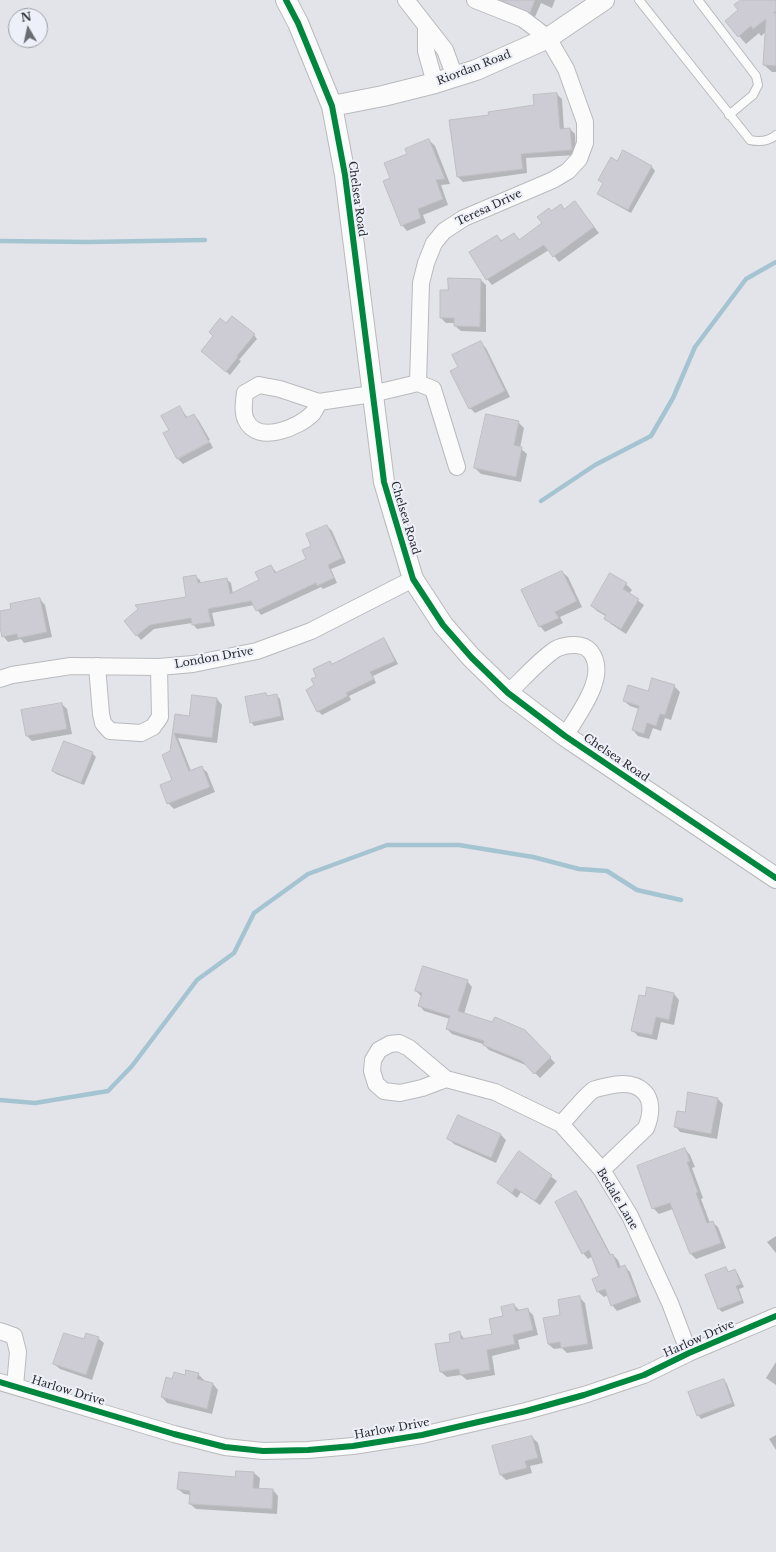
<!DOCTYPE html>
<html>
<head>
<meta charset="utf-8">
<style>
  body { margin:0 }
  #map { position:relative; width:776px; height:1552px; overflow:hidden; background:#e3e4e9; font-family:"Libre Baskerville",serif }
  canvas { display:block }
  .north { position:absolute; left:8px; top:8px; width:40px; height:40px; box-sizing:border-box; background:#edf0f9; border:1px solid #9fa2a8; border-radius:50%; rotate:351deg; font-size:11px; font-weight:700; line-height:16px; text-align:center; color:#2b2c2f }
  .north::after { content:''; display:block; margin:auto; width:14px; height:18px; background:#6b6c70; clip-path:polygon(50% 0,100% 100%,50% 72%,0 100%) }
</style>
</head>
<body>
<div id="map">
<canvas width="776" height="1552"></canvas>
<div class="north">N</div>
</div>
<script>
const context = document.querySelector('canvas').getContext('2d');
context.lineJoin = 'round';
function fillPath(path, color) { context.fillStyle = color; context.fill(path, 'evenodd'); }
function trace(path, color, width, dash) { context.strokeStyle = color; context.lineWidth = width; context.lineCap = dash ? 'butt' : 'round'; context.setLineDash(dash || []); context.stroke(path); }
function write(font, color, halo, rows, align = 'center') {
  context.font = font + ' "Libre Baskerville",serif'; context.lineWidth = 4; context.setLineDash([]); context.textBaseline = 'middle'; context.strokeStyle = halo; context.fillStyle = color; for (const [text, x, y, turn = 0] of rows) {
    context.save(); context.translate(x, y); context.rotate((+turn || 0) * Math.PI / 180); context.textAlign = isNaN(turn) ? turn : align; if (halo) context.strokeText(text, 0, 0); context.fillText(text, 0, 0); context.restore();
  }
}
fillPath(new Path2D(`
  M507,0H555L552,8L541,3L535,17L511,7L506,1Z
  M742,0H776V72H772L764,65L766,32L761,36L759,33L746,44L739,36L740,10Z
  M557,94L562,99L564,130L570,129L575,134L576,155L526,158L527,173L463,182L458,177L490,116L535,106Z
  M429,140L435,146L450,184L441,185L448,205L423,215L426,223L407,231L402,225L392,178Z
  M623,152L652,167L655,171L631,213L602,197L599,194L604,184L599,180L617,162Z
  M575,202L599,233L559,262L549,250L492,285L487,279L497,236L502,241L514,234L520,240L543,224L551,212L565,210Z
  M481,280L486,285V332L461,331L455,326V323H446L441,318L449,291Z
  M226,325L254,335L257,339L239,360L241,361L230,375L202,351Z
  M481,343L486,348L510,397L475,413L470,408L459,367Z
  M179,407L188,418L194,415L199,421L210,440L178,457L170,431Z
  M518,422L524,428L520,448L527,454L521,482L481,474L475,468Z
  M210,442L213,448L183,464L178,459Z
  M327,526L332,531L346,563L331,569L337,583L323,589L321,587L261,615L254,605L212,613L215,626L197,629L192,623L154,629L141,640L125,621L188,598L195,576L200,580L201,584L226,579L231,583L233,594L260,580L271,566L277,573L307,559L313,546Z
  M562,572L568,577L582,607L560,617L563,623L545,632L540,626Z
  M611,575L626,584L632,590L629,594L644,605L626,634L611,624L605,619L607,617L597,611L592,606Z
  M40,599L45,605L52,637L24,643L21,639L8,642L3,636L0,623V612L12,610Z
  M384,639L387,643L398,664L373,676L376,683L349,696L351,700L322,715L318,711L316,686L318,677L332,665Z
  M674,686L680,692L671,720L665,718L661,731L653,728L649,739L638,736L633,730L639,709L630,706L624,701Z
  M266,694L269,697L276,695L280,699L284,720L254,726L251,722Z
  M217,699L222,705L217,743L178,738L191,771L201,767L207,772L215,792L174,809L168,803L173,781L171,752L176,715L190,717Z
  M62,704L67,709L72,734L32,741L27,736Z
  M92,753L96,757L84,785L56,774L53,771Z
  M467,981L472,987L464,1014L493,1023L524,1030L555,1063L540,1078L528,1066L489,1050L483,1044L452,1034L447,1029L450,1019L424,1011L419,1005L422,997L416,991Z
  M648,988L674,994L679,1000L674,1025L661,1022L657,1040L638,1036L633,1031L646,997Z
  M718,1099L723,1104L717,1139L680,1132L675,1126L685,1113Z
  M458,1116L501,1135L506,1140L496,1163L454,1144L448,1138Z
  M685,1149L690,1155L695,1167L692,1168L703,1198L701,1199L710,1223L712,1222L718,1227L726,1248L696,1259L691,1254L673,1209L659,1214L653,1208Z
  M519,1153L557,1181L540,1205L521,1192L517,1198L498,1183Z
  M575,1192L581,1198L611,1255H613L618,1260L621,1268L625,1267L630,1272L641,1302L617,1311L612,1305L608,1295L604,1297L598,1292L594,1279L600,1277L593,1256L588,1259L583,1253Z
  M776,1236V1253L767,1242Z
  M726,1268L729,1272L735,1270L738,1274L744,1287L739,1289L744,1303L722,1312L718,1308Z
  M580,1298L585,1303L593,1349L567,1353L562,1348L554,1349L548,1344L561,1316Z
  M514,1305L519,1310L527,1309L533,1315L538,1335L518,1340L520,1349L492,1356L495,1375L467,1380L461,1375L447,1377L441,1372L436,1345L451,1342L460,1333L465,1340L494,1335L504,1317Z
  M98,1338L104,1343L92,1380L60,1369L54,1364L85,1341Z
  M776,1362V1385L766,1378Z
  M198,1374L204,1380L203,1382L213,1384L218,1390L212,1414L167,1403L162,1397L173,1380L185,1376Z
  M724,1380L727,1384L735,1406L701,1419L698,1415Z
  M776,1435V1450L769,1439Z
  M532,1437L538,1443L543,1463L530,1466L532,1473L506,1480L501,1475Z
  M237,1472L254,1473L260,1478L259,1489L273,1490L278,1496L277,1514L196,1509L190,1504L191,1495L184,1494L178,1489L236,1479Z`), '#0003');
trace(new Path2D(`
  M0,241L88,242L205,240
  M541,501L595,465L651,436L673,398L695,347L746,279L776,262
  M0,1100L35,1103L108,1091L132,1066L197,980L234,953L254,913L308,874L387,845H459L533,857L579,869L607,871L637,890L681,900`), '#a5c4d1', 4.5);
const building = new Path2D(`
  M501,0H535L530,13Z
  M741,0H776V11L773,13H776V66L763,65L766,19L753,29L751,26L738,37L725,21L738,10L734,5Z
  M557,93L560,129L570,128L572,150L521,154L523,169L457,177L449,120L489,115L488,112L534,105L533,95Z
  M429,139L445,179L436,180L443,199L418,209L421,218L401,226L383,181L390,178L384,163L407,154L405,149Z
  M623,150L652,166L628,210L597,194L603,183L598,180L611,157L617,161Z
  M575,201L594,227L553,257L544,245L486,280L469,252L497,235L501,241L514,233L519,240L542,223L537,217L549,208L551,211L561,204L564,209Z
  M448,278L481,279L480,327L454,326V318H440V290H448Z
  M232,316L255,334L237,356L238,357L226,372L201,351L213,336L209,332L220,318L226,323Z
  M481,341L505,391L469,409L450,371L458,367L452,355Z
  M180,406L186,418L194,414L209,442L177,459L163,433L169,430L161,416Z
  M486,414L519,421L514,445L522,447L516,477L474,468Z
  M327,525L342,558L328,565L334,578L317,586L316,583L256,611L251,601L208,609L211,622L192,625L191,618L150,625L136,636L124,621L138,609L135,605L186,597L183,577L196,575L198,583L227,578L230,594L259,580L255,572L271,565L275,573L306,559L302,550L311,546L306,534Z
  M562,571L577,601L555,612L559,618L539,627L521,590Z
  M610,573L627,583L623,589L639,599L621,629L604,619L606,615L591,606Z
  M40,598L47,632L18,638L17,634L2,637L0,627V611L11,609L10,604Z
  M384,638L395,661L370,672L374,679L346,693L348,696L317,712L306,690L314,685L311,679L316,677L313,669L330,661L332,664Z
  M652,678L675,685L665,715L660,714L656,726L647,723L644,734L632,730L639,706L623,701L628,685L648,691Z
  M266,693L267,696L277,694L281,716L250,723L245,697Z
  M192,695L217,698L212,738L174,733L189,771L202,766L210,787L167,804L160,785L172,780L162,755L170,751L175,714L189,716Z
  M62,703L67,729L26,736L21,710Z
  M64,741L93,752L81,783L52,771Z
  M423,966L468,980L458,1011L492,1022L495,1017L525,1030L551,1057L534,1074L522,1061L483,1045L484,1041L446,1029L450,1016L418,1006L422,993L415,991Z
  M647,987L674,993L669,1020L656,1017L652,1035L631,1031L639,995L645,996Z
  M688,1092L718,1098L711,1134L674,1127L677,1111L685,1112Z
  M458,1115L501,1134L491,1158L447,1139Z
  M685,1148L690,1161L687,1162L698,1192L696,1193L707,1223L713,1221L721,1243L690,1254L670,1203L652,1209L637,1166Z
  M519,1151L552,1175L535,1201L515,1188L512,1193L497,1183Z
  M576,1191L610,1255L613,1254L618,1268L625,1265L637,1296L611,1306L605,1289L597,1292L592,1279L599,1276L589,1250L582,1254L555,1202Z
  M726,1267L728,1272L735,1269L741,1284L736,1286L742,1300L718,1309L705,1275Z
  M580,1296L588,1344L561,1348L560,1342L548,1344L543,1318L560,1315L558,1300Z
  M514,1304L516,1311L528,1308L533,1330L513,1335L515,1344L487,1350L490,1370L460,1375L459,1369L440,1372L435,1344L450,1342L449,1334L460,1331L461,1339L492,1334L489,1319L503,1316L501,1307Z
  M64,1333L84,1339L86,1333L99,1337L86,1375L53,1364Z
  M186,1370L199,1373L197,1379L213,1383L207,1409L161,1397L166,1377L172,1379L174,1372L185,1375Z
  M724,1379L732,1403L697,1416L688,1392Z
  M532,1436L538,1458L525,1461L527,1468L500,1475L492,1446Z
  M236,1471L254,1472L253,1488L273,1489L272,1509L189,1504L190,1491L177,1489L179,1472L235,1477Z`);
fillPath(building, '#cdcbd4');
trace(building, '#bebec2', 1);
const service = new Path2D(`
  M639,0L750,140C759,142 769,141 776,135
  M698,0L756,76L758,85L753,95L729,115`);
const minor = new Path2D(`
  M406,0L445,50L455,77
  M426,27V51L435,83
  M418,383L421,283L426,263L434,243L444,231L464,218L553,180L568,171L579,159L585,143V122L566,69L548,38L523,19L475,0
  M418,383L433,389L457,467
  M319,402C317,406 315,410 313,413C299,428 257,445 246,420C242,412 244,401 245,393L259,385L280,389L319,402L372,394L418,383
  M97,666L101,714L103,723L110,731L141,733L153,727L160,717L159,667
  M0,679L12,675L71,666L159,667L193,664L257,651L311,631L413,579
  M508,693C520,682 545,654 558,648C568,644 583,643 590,651C610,675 578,714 565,736
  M446,1079L422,1088L400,1093L384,1091L376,1084L372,1071L373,1060L379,1050L390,1044L399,1043L409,1048L446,1079L495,1092L561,1124L602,1170L630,1216L670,1303L689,1353
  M561,1124C570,1115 584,1097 593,1090C597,1088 604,1087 608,1086C641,1078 659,1096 646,1128L602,1170
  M0,1331L14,1336L18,1352L15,1386
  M0,1382L174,1434L225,1447L263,1451L308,1450L353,1446L422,1435L526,1411L584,1395L644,1375L689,1353L776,1316`);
const tertiary = new Path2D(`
  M286,0L298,23L332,106L345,175L384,482L413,579L443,625L471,657L508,693L565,736L776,878
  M332,106L383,96L435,83L476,70L548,38L604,0`);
trace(service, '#b9babd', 10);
trace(minor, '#b9babd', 18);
trace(tertiary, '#b9babd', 22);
trace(service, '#fbfbfc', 8);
trace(minor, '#fbfbfc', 16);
trace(tertiary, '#fbfbfc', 20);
trace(new Path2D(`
  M286,0L298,23L332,106L345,175L384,482L413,579L443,625L471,657L508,693L565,736L776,878
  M0,1382L174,1434L225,1447L263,1451L308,1450L353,1446L422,1435L526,1411L584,1395L644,1375L689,1353L776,1316`), '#00873e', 6);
write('11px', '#2b2c2f', '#edf0f9', [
  ["Riordan Road",474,68,-21],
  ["Chelsea Road",357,199,82],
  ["Teresa Drive",489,208,-25],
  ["Chelsea Road",405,518,73],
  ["London Drive",214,658,-10],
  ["Chelsea Road",616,758,34],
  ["Bedale Lane",617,1199,59],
  ["Harlow Drive",699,1339,-24],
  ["Harlow Drive",68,1391,17],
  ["Harlow Drive",392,1429,-10]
]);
</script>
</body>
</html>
